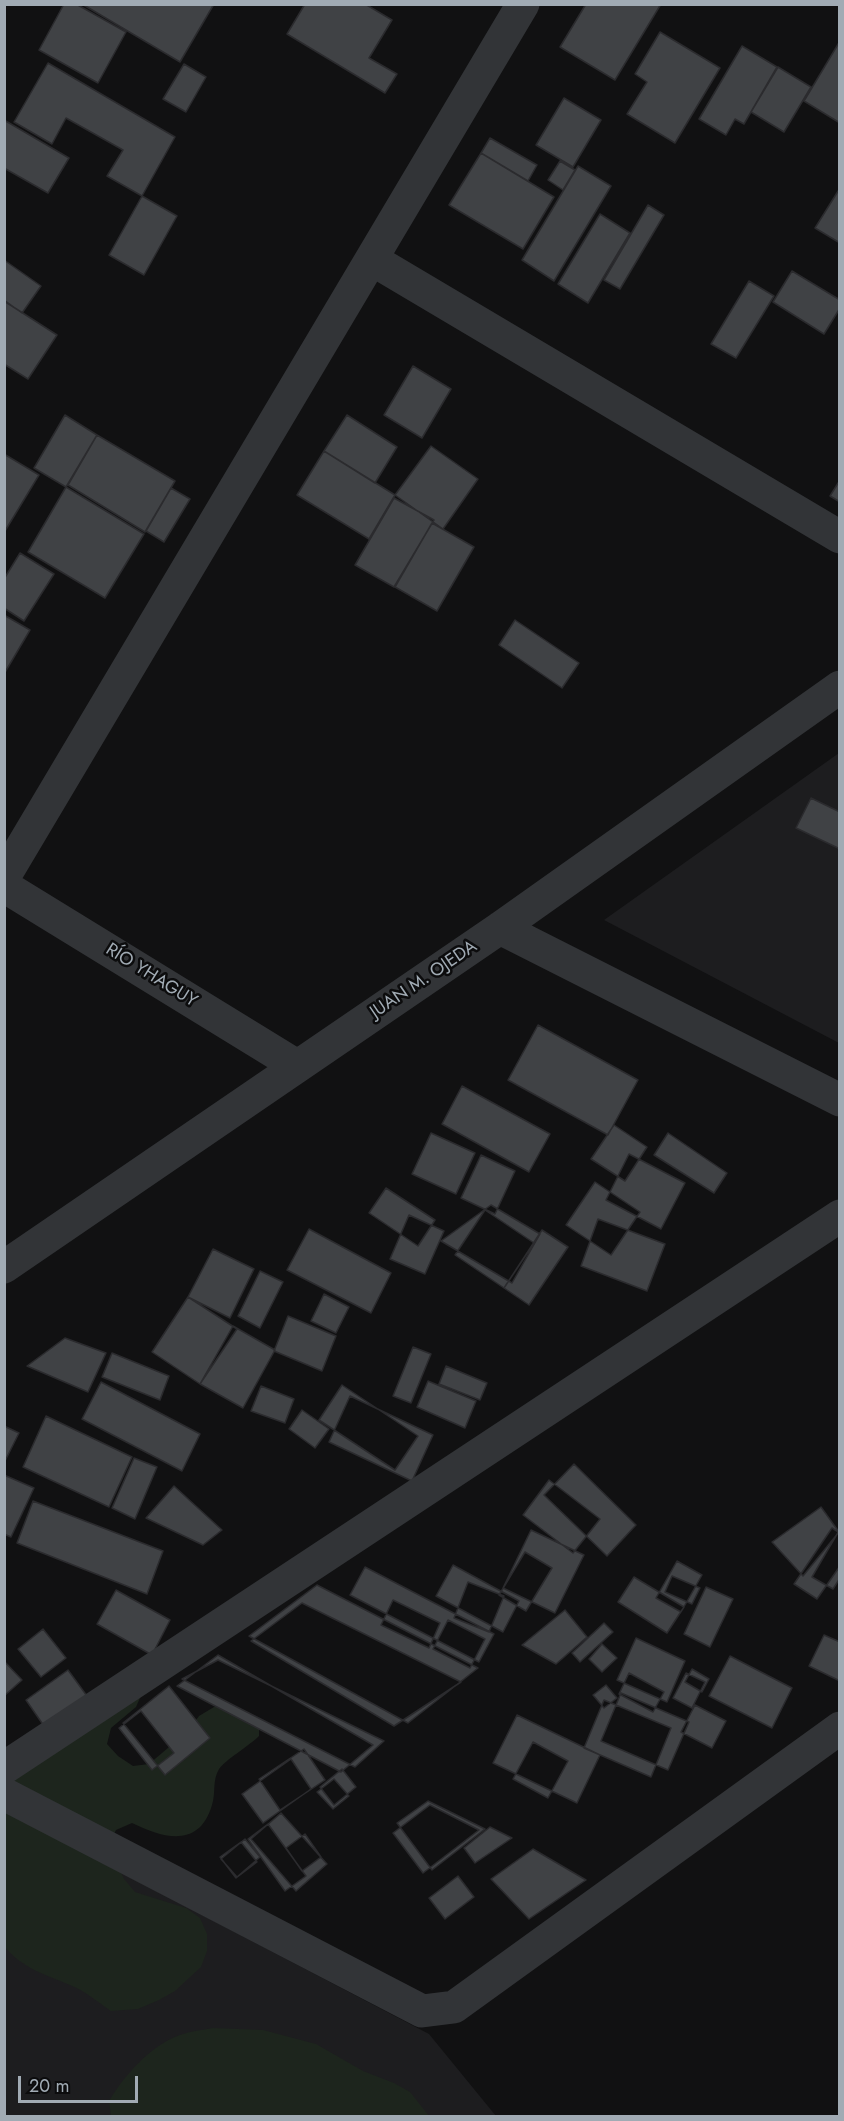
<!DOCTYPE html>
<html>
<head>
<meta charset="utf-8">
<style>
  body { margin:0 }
  #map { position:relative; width:844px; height:2121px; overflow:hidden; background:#111112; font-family:Jost,sans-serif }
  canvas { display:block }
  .frame { position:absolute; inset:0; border:6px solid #a1abb4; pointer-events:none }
  .scale { position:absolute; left:18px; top:2076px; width:120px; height:27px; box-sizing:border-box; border:3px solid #a1abb4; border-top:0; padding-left:8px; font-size:18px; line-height:21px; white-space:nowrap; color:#a1abb4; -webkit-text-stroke:4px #0c0c0d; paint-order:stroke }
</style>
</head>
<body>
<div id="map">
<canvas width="844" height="2121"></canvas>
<div class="frame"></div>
<div class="scale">20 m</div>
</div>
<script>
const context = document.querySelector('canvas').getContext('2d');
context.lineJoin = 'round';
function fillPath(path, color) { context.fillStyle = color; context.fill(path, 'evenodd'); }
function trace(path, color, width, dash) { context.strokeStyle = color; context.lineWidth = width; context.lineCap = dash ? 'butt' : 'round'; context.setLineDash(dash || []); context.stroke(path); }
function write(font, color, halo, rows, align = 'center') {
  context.font = font + ' Jost,sans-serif'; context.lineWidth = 5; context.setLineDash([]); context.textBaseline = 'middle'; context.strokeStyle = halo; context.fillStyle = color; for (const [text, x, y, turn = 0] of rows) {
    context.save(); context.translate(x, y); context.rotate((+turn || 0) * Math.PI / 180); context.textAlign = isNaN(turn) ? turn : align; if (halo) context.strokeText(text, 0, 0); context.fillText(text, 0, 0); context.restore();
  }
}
fillPath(new Path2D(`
  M839,753V1043L604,920Z
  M4,1811L429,2034L496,2116H5Z`), '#1d1d1f');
fillPath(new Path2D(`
  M143,1691L136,1707L111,1728L107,1744L118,1756L133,1766L149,1764L188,1731L199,1716L214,1707L230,1704L259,1719V1736C249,1746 225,1760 219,1769C212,1781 216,1793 212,1805C199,1849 163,1838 132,1823L116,1830L108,1846L124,1879L135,1892L186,1908L200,1918L207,1934V1951L201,1967L175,1991L159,2000L138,2009L111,2011C98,2002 85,1991 70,1985C46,1975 22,1968 5,1947V1762Z
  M213,2028L263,2030L316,2044L363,2071L394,2083L410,2092L429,2116H111L109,2101C123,2077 152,2044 180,2035C191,2031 202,2030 213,2028Z`), '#1d251d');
const building = new Path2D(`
  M64,4H76L126,32L98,83L39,50Z
  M82,4H214L180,62Z
  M305,4H365L392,20L369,58L397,74L385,93L287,34Z
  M586,4H661L615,80L560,47Z
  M660,32L720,68L675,143L627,114L647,82L635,74Z
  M840,41V123L804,101Z
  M742,46L777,67L744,124L735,119L726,135L699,119Z
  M48,63L175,137L142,196L107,176L123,150L66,118L52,144L14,122Z
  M184,64L206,77L186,112L163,99Z
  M778,67L811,87L784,132L751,112Z
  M564,98L601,120L573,167L536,145Z
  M4,120L69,158L48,193L4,168Z
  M490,138L537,165L528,181L481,153Z
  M481,153L554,197L523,249L449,205Z
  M560,161L575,170L563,190L548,180Z
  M578,166L611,186L554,281L522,260Z
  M840,188V243L815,228Z
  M142,196L177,216L144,275L109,255Z
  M648,205L664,215L620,289L604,280Z
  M600,214L630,233L588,303L558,284Z
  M4,260L41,286L22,313L4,300Z
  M792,271L840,300V308L824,334L773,302Z
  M749,281L774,296L736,358L711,344Z
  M4,301L57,335L28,379L4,364Z
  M413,366L451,389L422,438L384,415Z
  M65,415L97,435L66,487L34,468Z
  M347,415L397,447L375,483L324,451Z
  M97,435L175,481L145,532L68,485Z
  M431,446L478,479L443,529L395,495Z
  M324,451L395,495L369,539L297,495Z
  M4,454L39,475L5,531H4Z
  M840,480V502L830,496Z
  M66,487L144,534L105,598L28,552Z
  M171,488L190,499L164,542L146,531Z
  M394,498L434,520L394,587L355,565Z
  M432,523L474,547L437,611L395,587Z
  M20,553L54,574L24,621L4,608V579Z
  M4,615L30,630L4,674Z
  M515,620L579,663L562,688L499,645Z
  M811,798L840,812V849L796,828Z
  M538,1025L638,1080L608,1135L508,1080Z
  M462,1086L550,1134L529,1172L442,1124Z
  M614,1125L647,1147L625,1181L591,1159Z
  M431,1133L475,1153L456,1194L412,1174Z
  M668,1133L727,1173L714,1193L654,1155Z
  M629,1154L685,1183L661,1229L606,1200Z
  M481,1155L515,1171L495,1214L461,1198Z
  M595,1182L640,1212L611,1255L566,1225Z
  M386,1188L435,1220L418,1246L369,1213Z
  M491,1205L540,1234L512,1283L441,1241Z
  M485,1210L534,1243L504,1288L455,1255Z
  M409,1215L444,1231L425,1274L390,1259Z
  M598,1219L665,1244L647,1291L581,1266Z
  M309,1229L391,1273L371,1313L287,1270Z
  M542,1230L568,1247L529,1305L504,1288Z
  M213,1249L254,1269L230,1318L188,1297Z
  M260,1271L283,1282L260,1328L238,1316Z
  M324,1294L349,1307L336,1333L311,1321Z
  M188,1297L237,1329L200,1384L152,1352Z
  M288,1316L336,1336L322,1371L274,1351Z
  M233,1326L275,1350L243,1408L200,1384Z
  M65,1338L106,1353L88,1392L27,1366Z
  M413,1347L431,1354L411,1403L393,1396Z
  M112,1353L169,1376L160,1400L102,1377Z
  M446,1366L487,1383L480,1400L439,1384Z
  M428,1381L476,1401L465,1428L417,1407Z
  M101,1382L200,1434L182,1471L82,1419Z
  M342,1385L418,1436L395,1470L319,1420Z
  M261,1386L294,1399L285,1423L251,1411Z
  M350,1396L433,1435L412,1481L329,1442Z
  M302,1410L329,1429L315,1448L289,1429Z
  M46,1416L132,1457L109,1507L23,1467Z
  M4,1426L19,1433L4,1463Z
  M134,1458L157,1467L135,1519L112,1508Z
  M574,1464L636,1525L607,1556L544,1495Z
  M4,1475L34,1488L11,1537L4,1534Z
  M549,1480L600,1519L573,1553L523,1515Z
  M174,1486L222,1530L203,1545L146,1518Z
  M33,1501L163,1551L147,1594L17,1543Z
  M821,1507L839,1532L803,1576L772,1542Z
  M832,1528L840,1533V1566L817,1599L794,1584Z
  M840,1529V1578L833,1589L812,1577Z
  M531,1530L584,1555L555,1613L503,1588Z
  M525,1552L552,1568L526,1611L499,1595Z
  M677,1561L702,1575L681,1612L656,1598Z
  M453,1565L519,1601L503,1632L436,1596Z
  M365,1567L494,1634L479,1662L350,1595Z
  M672,1576L700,1588L692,1604L665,1592Z
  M634,1577L684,1607L667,1633L618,1602Z
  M468,1582L504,1596L489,1632L454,1618Z
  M317,1585L478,1668L408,1723L249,1636Z
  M706,1587L733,1599L710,1647L684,1634Z
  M116,1590L170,1620L152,1655L97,1624Z
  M393,1600L440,1623L429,1648L381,1625Z
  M302,1603L461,1682L394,1726L251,1641Z
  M565,1610L587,1637L556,1664L522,1645Z
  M448,1620L485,1639L470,1668L433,1649Z
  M604,1623L613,1632L580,1662L572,1653Z
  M43,1629L66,1658L41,1677L18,1649Z
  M824,1635L840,1642V1681L809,1666Z
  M636,1638L685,1661L667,1702L617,1680Z
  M602,1644L617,1658L602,1672L589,1659Z
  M218,1655L373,1745L341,1772L177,1686Z
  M730,1656L792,1688L772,1728L709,1696Z
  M218,1660L384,1741L355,1767L182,1679Z
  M4,1661L22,1680L4,1696Z
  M692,1669L709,1679L702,1692L685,1682Z
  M68,1670L87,1696L44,1726L26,1700Z
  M629,1673L664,1692L653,1712L619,1694Z
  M686,1673L705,1682L692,1708L673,1698Z
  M606,1685L617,1698L604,1708L593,1695Z
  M169,1686L210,1738L165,1775L123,1723Z
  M621,1693L689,1722L668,1770L601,1741Z
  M604,1700L671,1728L651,1777L584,1748Z
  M695,1705L726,1721L712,1748L681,1732Z
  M141,1711L174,1753L152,1770L119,1728Z
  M517,1715L600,1755L577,1803L493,1763Z
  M533,1742L568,1761L548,1798L513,1779Z
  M304,1749L325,1780L280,1810L259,1779Z
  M291,1759L311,1789L263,1823L242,1794Z
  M342,1769L356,1787L334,1805L320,1787Z
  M334,1779L349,1796L333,1809L317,1792Z
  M428,1801L485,1829L432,1870L397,1823Z
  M430,1805L479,1830L423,1873L393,1833Z
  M281,1813L327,1864L296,1891L251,1839Z
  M268,1824L306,1876L285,1891L248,1839Z
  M490,1827L512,1838L475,1863L464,1848Z
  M305,1834L321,1857L302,1871L286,1848Z
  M245,1839L260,1857L237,1877L221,1859Z
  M241,1842L257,1862L236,1878L220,1857Z
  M533,1849L586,1880L529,1919L491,1879Z
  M458,1876L474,1897L445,1919L429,1898Z`);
fillPath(building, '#404245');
trace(building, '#2b2b2e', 1.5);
trace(new Path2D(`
  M373,260L840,537
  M4,877L523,4
  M4,886L297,1066
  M500,928L840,1100
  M4,1267L500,928L840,687
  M4,1768L840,1216
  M4,1794L422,2011L454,2007L840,1728`), '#323437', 33);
write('18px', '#a1abb4', '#0c0c0d', [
  ["RÍO YHAGUY",151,976,32],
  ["JUAN M. OJEDA",424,980,-34]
]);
</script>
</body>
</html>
